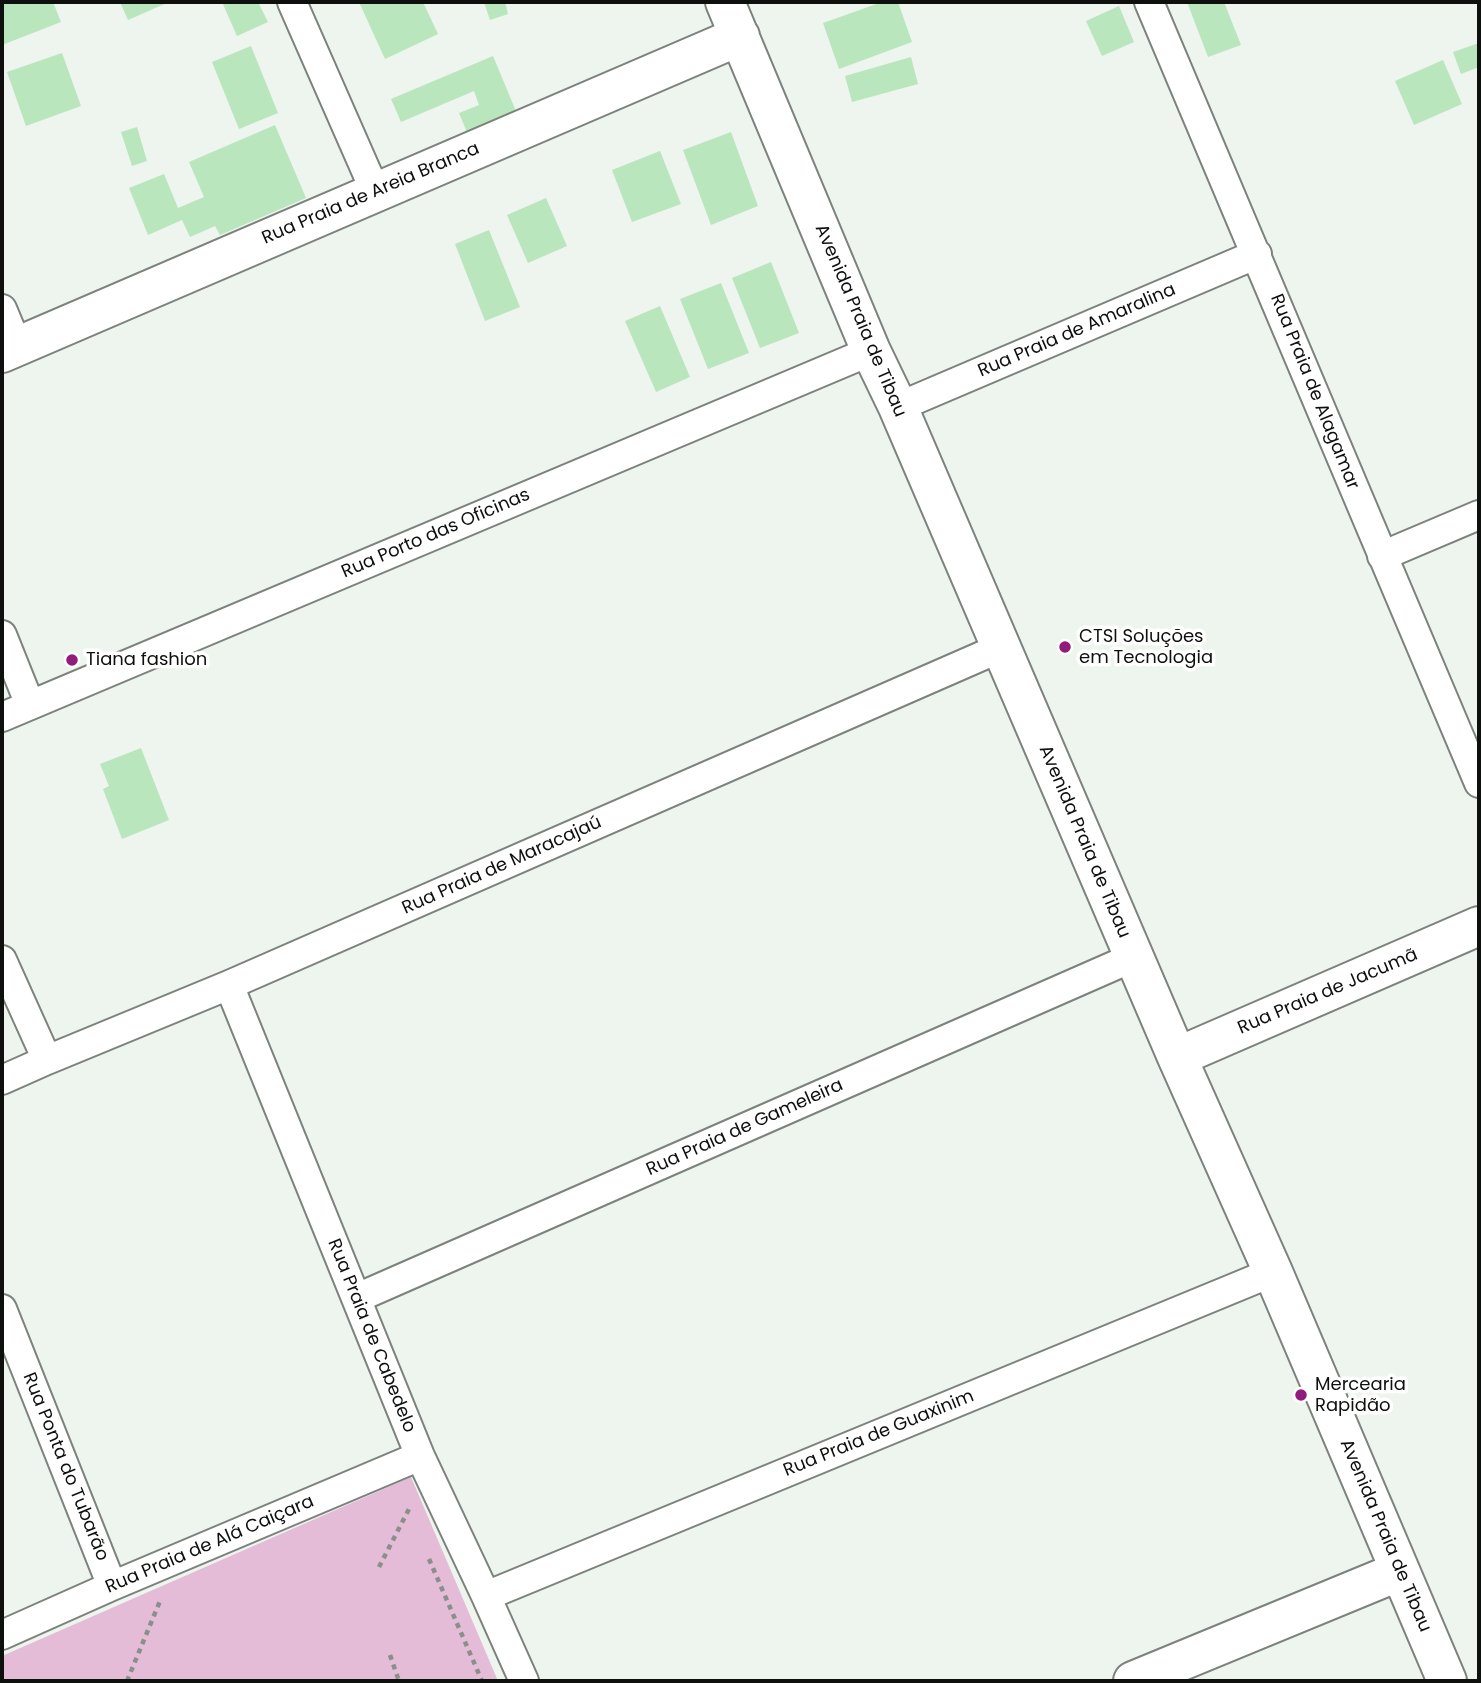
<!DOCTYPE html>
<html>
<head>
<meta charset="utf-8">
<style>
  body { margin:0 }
  #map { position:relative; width:1481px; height:1683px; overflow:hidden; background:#eef4ee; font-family:Poppins,sans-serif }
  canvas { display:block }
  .frame { position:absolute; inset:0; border:4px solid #0e100e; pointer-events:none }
</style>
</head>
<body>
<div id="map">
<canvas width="1481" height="1683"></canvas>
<div class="frame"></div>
</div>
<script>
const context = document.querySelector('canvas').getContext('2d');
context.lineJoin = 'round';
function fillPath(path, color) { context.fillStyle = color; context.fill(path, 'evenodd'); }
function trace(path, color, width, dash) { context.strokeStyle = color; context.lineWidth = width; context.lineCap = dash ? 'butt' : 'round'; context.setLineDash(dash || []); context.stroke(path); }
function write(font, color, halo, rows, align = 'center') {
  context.font = font + ' Poppins,sans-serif'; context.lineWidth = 7; context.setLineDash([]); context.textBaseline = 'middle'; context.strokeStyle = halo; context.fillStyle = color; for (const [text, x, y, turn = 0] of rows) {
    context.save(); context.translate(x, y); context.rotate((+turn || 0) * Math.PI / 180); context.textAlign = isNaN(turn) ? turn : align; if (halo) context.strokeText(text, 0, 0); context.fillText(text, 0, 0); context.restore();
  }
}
fillPath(new Path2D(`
  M411,1477L498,1681H2V1656Z`), '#e4bcd8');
fillPath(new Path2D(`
  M2,2H53L61,22L2,45Z
  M120,2H169L128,20Z
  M222,2H258L268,22L237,36Z
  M359,2H423L438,34L385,59Z
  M484,2H505L508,14L490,20Z
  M882,2H898L912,42L839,69L823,23Z
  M1187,2H1224L1241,45L1208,57Z
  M1119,6L1134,42L1102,56L1086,21Z
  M1479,43V67L1461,74L1453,52Z
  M251,46L278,113L239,129L212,62Z
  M62,53L81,106L26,126L7,72Z
  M493,56L518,116L469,137L459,113L479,105L474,91L401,122L391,99Z
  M911,57L918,84L852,102L845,76Z
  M1443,60L1462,104L1414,125L1395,81Z
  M275,125L306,198L220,235L215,226L190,237L182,220L148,235L129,188L164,174L178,208L204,197L189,162Z
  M137,127L147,161L132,166L121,132Z
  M731,132L758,206L711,225L683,150Z
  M660,151L681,204L632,222L612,170Z
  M546,198L567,246L528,263L507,215Z
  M489,230L520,307L485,321L455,244Z
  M771,262L799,333L760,348L732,278Z
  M721,283L749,353L708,369L680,299Z
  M660,306L690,377L656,392L625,321Z
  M141,748L169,820L122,839L103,789L109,786L100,764Z`), '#b9e6bd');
const street = new Path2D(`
  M292,2L375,191
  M1149,2C1261,261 1368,523 1479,783
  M2,309L17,345
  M898,407L1257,254
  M1382,556L1479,515
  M2,635L30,705
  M2,717L871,351
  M2,960L47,1060
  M229,985L420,1456L486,1596L524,1681
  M2,1080L47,1060L229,985L1000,648
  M357,1298L1134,957
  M2,1309L112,1586
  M486,1596L1273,1272
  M2,1635L112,1586L420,1456`);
const secondary = new Path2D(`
  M725,2L871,351L898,407L1177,1057L1273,1272L1447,1681
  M2,353L740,36
  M1177,1057L1479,926
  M1133,1681L1400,1571`);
trace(street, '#7c827c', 32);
trace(secondary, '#7c827c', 42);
trace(new Path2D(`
  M429,1559L482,1681
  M379,1567L409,1509
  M390,1655L399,1681
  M127,1681L160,1601`), '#8a8f8a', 4.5, [5, 5]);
trace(street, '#fff', 28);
trace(secondary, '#fff', 38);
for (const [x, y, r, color] of [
  [1065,647,7,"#911c7b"],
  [72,660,7,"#911c7b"],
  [1301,1395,7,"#911c7b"]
]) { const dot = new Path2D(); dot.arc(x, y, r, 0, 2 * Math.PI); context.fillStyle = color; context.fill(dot); trace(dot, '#fff', 2.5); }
write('18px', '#0e100e', '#fff', [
  ["Rua Praia de Areia Branca",371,194,-23],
  ["Avenida Praia de Tibau",860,321,67],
  ["Rua Praia de Amaralina",1077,331,-23],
  ["Rua Praia de Alagamar",1314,392,68],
  ["Rua Porto das Oficinas",436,534,-23],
  ["Avenida Praia de Tibau",1084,842,67],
  ["Rua Praia de Maracajaú",502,866,-24],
  ["Rua Praia de Jacumã",1328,992,-23],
  ["Rua Praia de Gameleira",745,1128,-24],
  ["Rua Praia de Cabedelo",371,1336,68],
  ["Rua Praia de Guaxinim",879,1434,-22],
  ["Rua Ponta do Tubarão",65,1467,68],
  ["Avenida Praia de Tibau",1385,1536,67],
  ["Rua Praia de Alá Caiçara",210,1545,-23]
]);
write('18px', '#0e100e', '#fff', [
  ["CTSI Soluções",1079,637],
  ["em Tecnologia",1079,658],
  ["Tiana fashion",86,660],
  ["Mercearia",1315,1385],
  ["Rapidão",1315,1406]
], 'left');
</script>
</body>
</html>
